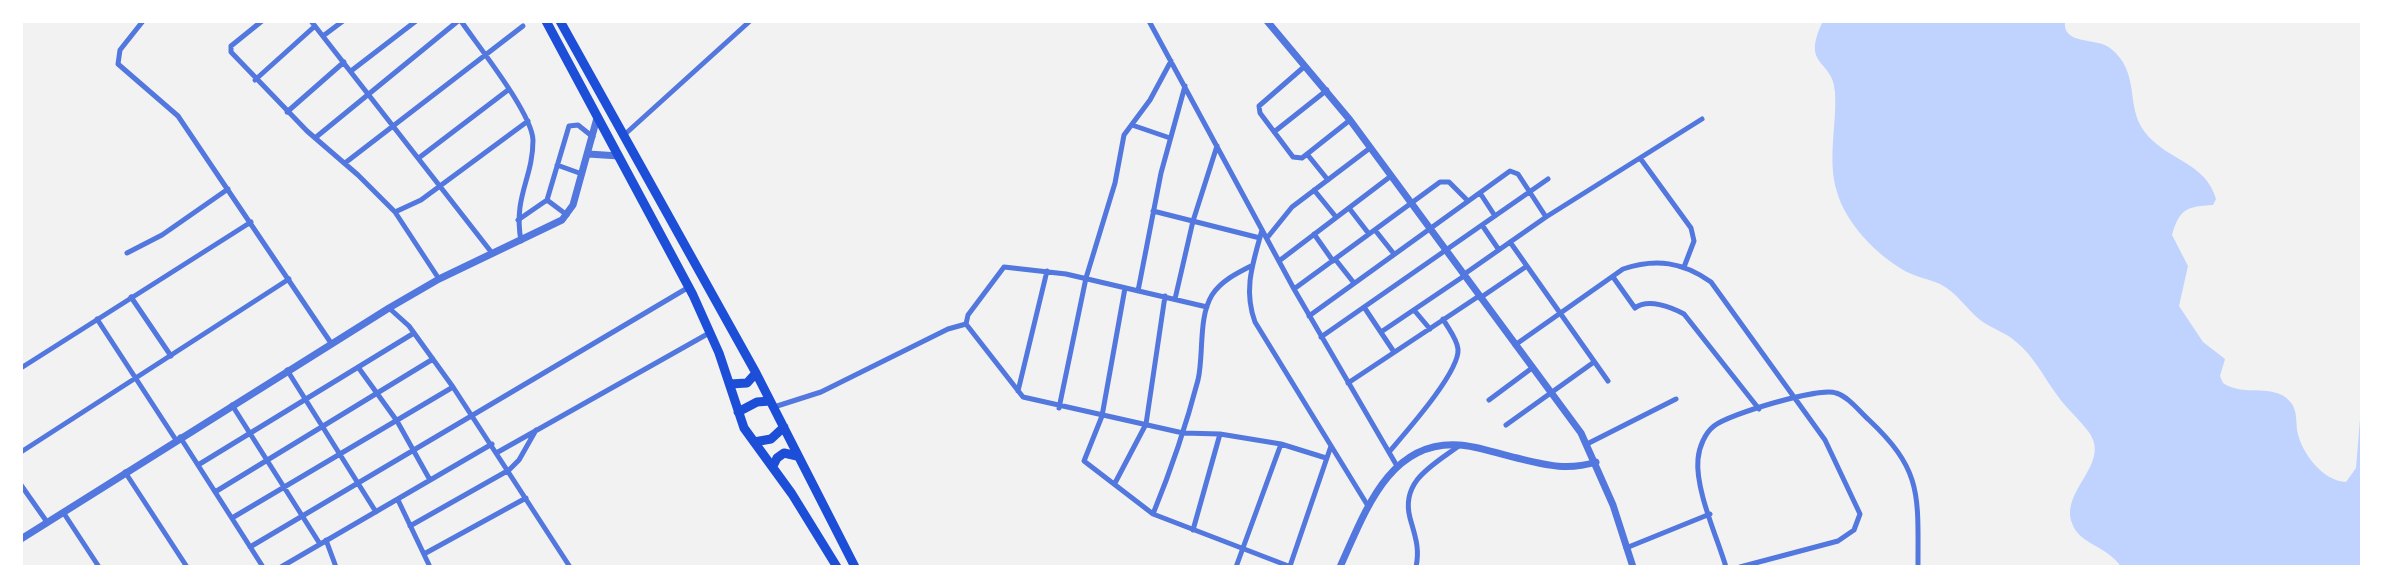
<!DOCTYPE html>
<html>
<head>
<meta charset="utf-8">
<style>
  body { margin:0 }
  #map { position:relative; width:2383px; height:588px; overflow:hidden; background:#f2f2f2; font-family:"Fira Sans Condensed",sans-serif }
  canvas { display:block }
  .frame { position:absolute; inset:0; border:23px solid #fff; pointer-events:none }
</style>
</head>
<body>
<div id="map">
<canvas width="2383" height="588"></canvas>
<div class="frame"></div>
</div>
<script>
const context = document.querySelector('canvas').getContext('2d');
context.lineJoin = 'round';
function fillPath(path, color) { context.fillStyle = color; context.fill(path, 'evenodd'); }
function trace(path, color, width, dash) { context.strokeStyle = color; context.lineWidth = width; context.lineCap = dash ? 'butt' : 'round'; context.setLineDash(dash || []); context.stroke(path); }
fillPath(new Path2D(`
  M1823,21H2065C2062,46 2097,37 2110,48C2141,72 2125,105 2144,131C2165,160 2206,162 2216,199L2213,205C2188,207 2180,207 2172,235L2188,266L2179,306L2203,342L2225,359L2220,376L2223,383C2244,398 2276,381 2292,404C2297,412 2296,421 2297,430C2301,453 2323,481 2346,482L2356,468L2362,395V567H2121C2107,545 2079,545 2072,523C2060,490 2113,463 2088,431C2078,418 2066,408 2057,395C2043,376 2034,356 2015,341C2005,332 1990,328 1979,319C1965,307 1957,293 1940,284C1929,279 1916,277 1905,271C1877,255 1846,224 1837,192C1827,160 1837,125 1835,92C1833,58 1800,68 1823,21Z`), '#bfd3fe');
trace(new Path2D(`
  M143,21L120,50L118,64L178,116L331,343
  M262,21L231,46V52L307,131L358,175L395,212L421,200L528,121
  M311,21L492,253
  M461,21C478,46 532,113 533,140C533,179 513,196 521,241
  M1149,21L1294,289L1397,466
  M323,36L343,21
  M1305,66L1259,106L1260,113L1293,157L1302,158L1350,120
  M351,71L416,21
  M255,80L315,26
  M287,112L344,62
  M1132,125L1170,138
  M1274,132L1327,90
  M623,136L750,21
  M315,138L458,21
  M1307,154L1328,180
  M420,157L508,90
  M1640,158L1691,228L1694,241L1684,267
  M345,163L523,26
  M557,165L582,174
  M1314,190L1336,217
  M1480,193L1495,216
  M547,200L567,215
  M1349,208L1369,234
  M1153,211L1260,238
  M395,212L439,279
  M518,220L547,200L569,126L578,125L593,137
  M1482,225L1499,250
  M1262,230C1253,263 1243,289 1255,322L1368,506
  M1375,230L1394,254
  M1314,234L1333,261
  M1267,238L1292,207L1370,148
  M1510,242L1608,381
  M127,253L162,235L228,189
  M1335,259L1354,283
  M1279,261L1391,176
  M1463,275L1546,217L1702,119
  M1613,277L1635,308C1648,298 1671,307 1684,314L1759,409
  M1125,288L1102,416L1084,461L1153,514L1291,567
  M1294,289L1440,182H1449L1468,201
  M1138,291L1161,173L1185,86
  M131,297L171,356
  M1480,298L1527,266
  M1175,299L1193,221L1217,146
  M1364,307L1394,352
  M389,308L409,326L453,387L570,567
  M1414,310L1430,329
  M1309,316L1510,171L1518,174L1546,217
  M97,319L176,440
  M966,324L968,315L1004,267L1066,274L1207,307
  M1381,332L1464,276
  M1321,337L1548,179
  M1515,345L1623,269C1656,258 1683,262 1711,282L1825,440L1860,514L1854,530L1838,541L1740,567
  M358,367L397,421L430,480
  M21,368L251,222
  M287,370L376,512
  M1348,383L1479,296
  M1018,391L1047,271
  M1489,400L1532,368
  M232,405L320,544
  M774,407L821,392L948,329L966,324L1023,397L1183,433L1220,434
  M1059,408L1086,278L1115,183L1124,135L1150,100L1171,61
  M1506,425L1594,362
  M180,437L263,567
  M1587,444L1676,399
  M21,452L289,279
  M498,452L711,332
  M1389,452C1405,433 1460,372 1458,349C1457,339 1448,328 1443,319
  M198,465L414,333
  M125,472L187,567
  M1115,483L1146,424L1165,296
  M21,485L47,522
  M215,492L433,359
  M398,500L430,567
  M63,512L99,567
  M1153,514C1171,470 1186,426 1198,380C1204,354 1198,318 1212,295C1221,281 1237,273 1251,266
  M232,518L453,387
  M410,526L509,470L519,460L536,430
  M1193,530L1220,434L1281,444
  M326,540L336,567
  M250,547L689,287
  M1626,548L1710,514
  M424,554L526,498
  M1290,566L1331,446
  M281,567L492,444
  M1236,567L1281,444L1326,458
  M1416,567C1420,548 1415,536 1410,518C1400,480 1435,464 1460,445
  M1726,567C1717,537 1695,489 1698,459C1699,447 1705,433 1714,426C1729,414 1819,387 1836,393C1849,397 1859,411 1869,420C1922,470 1918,494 1918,564`), '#5277de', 5);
trace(new Path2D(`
  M1267,21L1350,120L1581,433L1613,505L1633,567
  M588,154L619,156
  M21,539L389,308L439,279L562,220L573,205L597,118
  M1340,567C1364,515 1388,440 1459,445C1478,446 1498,454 1517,458C1546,465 1567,471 1596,462`), '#5277de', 7);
trace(new Path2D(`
  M546,21L693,295L719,353L744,428L792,494L837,567
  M560,21L756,373L855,567
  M730,384L747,383L756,373
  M738,412L757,402L770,401
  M754,442L771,439L784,427
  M773,466L777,458L784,453L797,456`), '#1d4ed8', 9);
</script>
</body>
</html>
